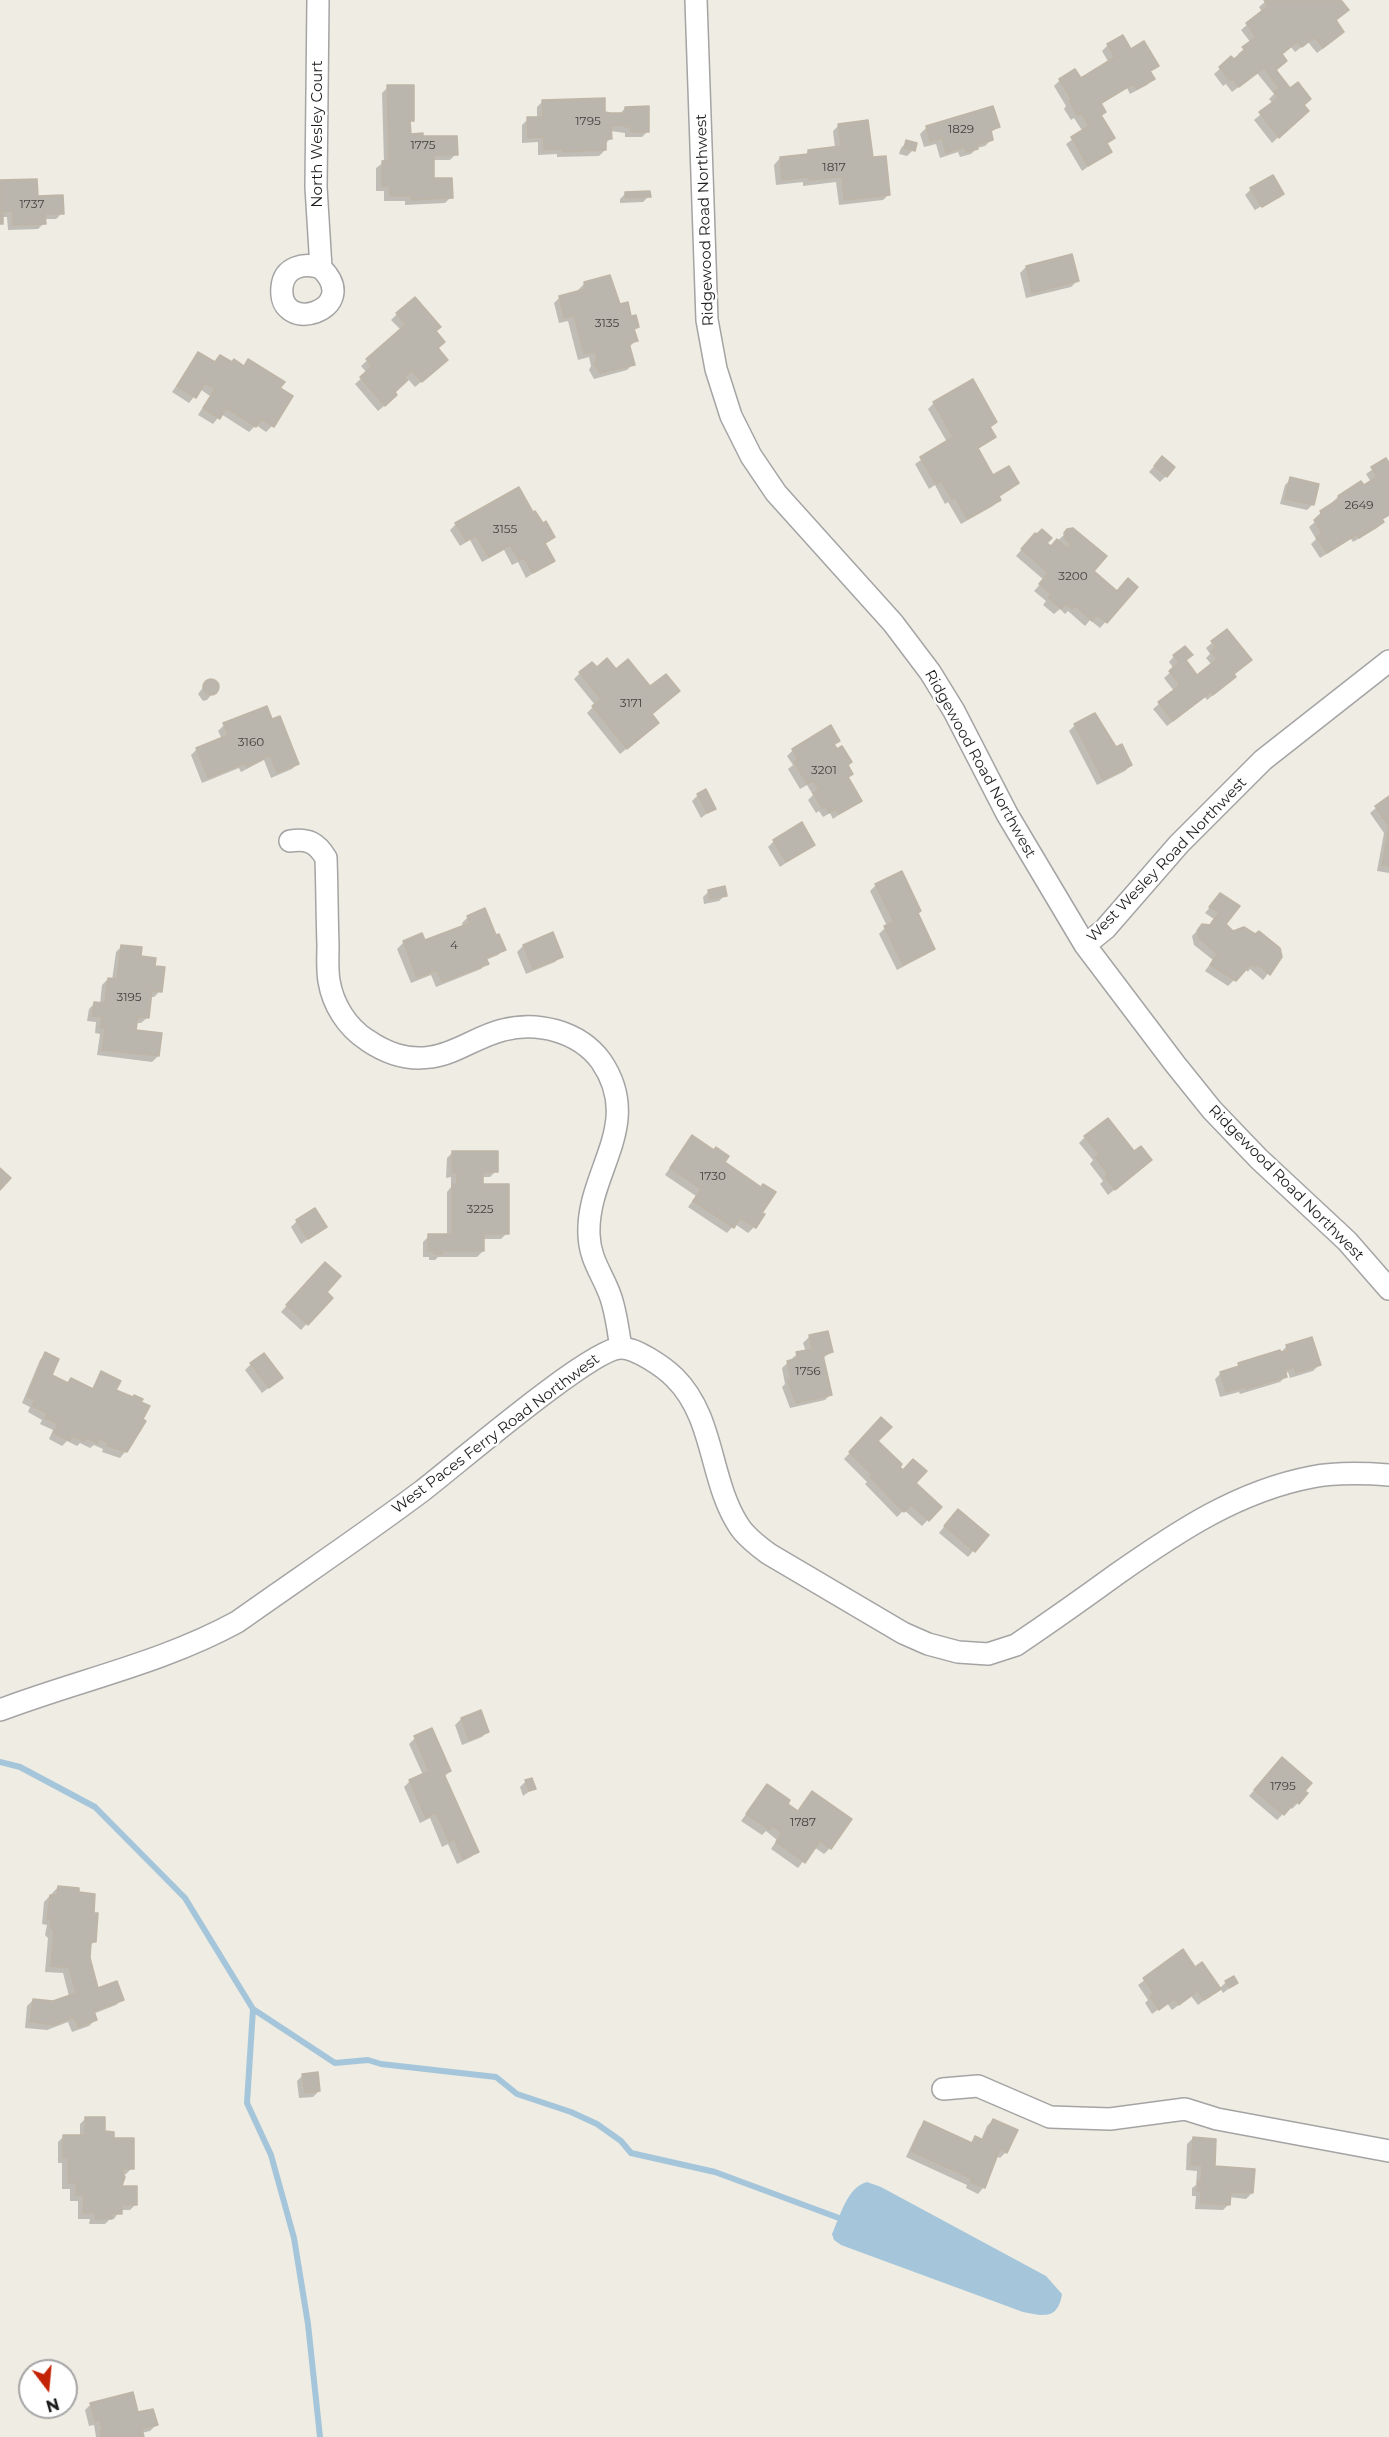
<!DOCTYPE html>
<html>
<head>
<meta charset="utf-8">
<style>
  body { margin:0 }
  #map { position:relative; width:1389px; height:2437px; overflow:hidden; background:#eeece3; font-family:Montserrat,sans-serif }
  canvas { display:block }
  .north { position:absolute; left:18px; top:2359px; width:60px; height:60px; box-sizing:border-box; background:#fff; border:2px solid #a5a5a5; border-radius:50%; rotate:164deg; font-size:16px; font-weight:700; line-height:24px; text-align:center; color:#1d1d1d }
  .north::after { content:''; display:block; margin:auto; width:21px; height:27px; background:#c42406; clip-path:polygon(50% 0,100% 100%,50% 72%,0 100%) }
</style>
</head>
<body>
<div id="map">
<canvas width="1389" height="2437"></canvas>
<div class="north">N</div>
</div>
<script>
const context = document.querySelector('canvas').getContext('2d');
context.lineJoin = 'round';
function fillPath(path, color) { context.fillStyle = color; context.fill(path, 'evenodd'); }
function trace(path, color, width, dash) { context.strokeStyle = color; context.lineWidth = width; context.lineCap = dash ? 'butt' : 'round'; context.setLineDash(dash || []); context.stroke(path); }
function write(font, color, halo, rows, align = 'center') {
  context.font = font + ' Montserrat,sans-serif'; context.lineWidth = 5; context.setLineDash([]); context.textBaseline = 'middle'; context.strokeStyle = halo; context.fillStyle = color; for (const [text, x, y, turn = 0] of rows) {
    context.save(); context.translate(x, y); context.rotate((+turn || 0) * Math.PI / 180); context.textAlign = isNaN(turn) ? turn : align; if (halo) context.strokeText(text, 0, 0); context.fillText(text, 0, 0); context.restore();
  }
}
fillPath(new Path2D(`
  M867,2182L881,2187L1046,2276L1062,2294C1058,2320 1043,2316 1023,2312L841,2245L834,2240L832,2234C840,2217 847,2187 867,2182Z`), '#a5c6da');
fillPath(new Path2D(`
  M1267,0H1339L1334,21L1337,38L1317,53L1308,42L1295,52L1291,47L1280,55L1285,61L1274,71L1307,111L1272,143L1254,120L1273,104L1269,99L1274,94L1257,73L1232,92L1226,84L1223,86L1214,74L1231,59L1233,61L1239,57L1238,54L1251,43L1241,30L1262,12L1259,7Z
  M1108,45L1131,51L1157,65L1149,73L1153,79L1147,85L1130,94L1127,88L1100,105L1104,112L1100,116L1113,138L1106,145L1110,151L1082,171L1066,144L1083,132L1074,118L1071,120L1064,109L1066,106L1054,86L1060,80H1080L1109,63L1102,51Z
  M388,87L412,120L409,123V135L456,154L450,160H433V179L451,197L445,203L405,205V201H384V191H376V168L384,162L382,93Z
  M543,101L619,115L625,108L648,131L642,137H625V133L610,131V139L605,144V150L599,156L557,157V154L538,155V142L522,143V125L528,119L537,118V107Z
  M839,125L871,159L889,194L883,200L839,205L836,182L803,186V182L776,185L774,165L780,158L804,156L809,151L835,148L833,131Z
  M998,127L990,133L991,140L985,146L977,148L971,154L960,157L958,152L940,158L936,144L924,147L920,134L926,128Z
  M907,142L913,150L907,156L899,154L901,148Z
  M0,181L62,213L56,219H44V223L38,229L8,230L7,217H2L0,225Z
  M1251,189L1282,194L1278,199V196L1255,210L1256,212L1245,195Z
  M626,193L649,196L643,202L620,203V199Z
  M1026,267L1077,281L1071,287L1026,298L1020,273Z
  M584,284L619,306L637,327L633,331L636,341L629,347L633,364L627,370L594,379L589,370L591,366L589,357L578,360L568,321L559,323L554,303L560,297L579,292L578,290Z
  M397,314L434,331L441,365L415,387L407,378L393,392L390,401L378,411L355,384L367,373L361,366L401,330L391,320Z
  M198,354L213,363L220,356L231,364L243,367L249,361L278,389L272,426L266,432L256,425L249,432L221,414L213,424L198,415L210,396L200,389L189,403L172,392Z
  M934,403L996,422L989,428L994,437L977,449L993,477L1017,483L998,497L999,500L993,506L961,524L948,502L945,504L935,485L929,489L915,464L947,442L928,409Z
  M1386,460L1389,465V515L1381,520L1383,522L1377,528L1353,542L1351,539L1320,558L1311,544L1316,539L1309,527L1316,521L1315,518L1338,497L1371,482L1366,474Z
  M1156,464L1166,476L1160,482L1149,472Z
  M1291,479L1313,504L1307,510L1280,504L1285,485Z
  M532,514L553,537L544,544L553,560L526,578L518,562L512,565L504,550L482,562L470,540L460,546L450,530L456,524Z
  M1068,531L1092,571L1116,593L1136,588L1100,628L1090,620L1085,626L1068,611L1065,614L1060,609L1054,614L1043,605L1046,601L1034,591L1044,580L1016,556L1029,541L1045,544L1050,548Z
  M1226,631L1233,675L1228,683L1207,700L1205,697L1167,726L1153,709L1174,691L1164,678L1174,669L1169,662L1174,656L1184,661L1197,677L1212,665L1206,658L1210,654L1206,648Z
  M596,669L651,715V729L620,754L587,713L595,705L574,679L580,673Z
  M212,681L215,683L217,688L207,700L203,701L198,694L207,682Z
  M271,721L298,763L292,769L271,778L264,760L241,772L239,768L202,783L191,755L197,749L222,739L218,731L224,725Z
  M1075,725L1106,731L1115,749L1131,765L1125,771L1097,785L1069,731Z
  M839,740L833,746L851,774L847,778L860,800L833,819L830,813L823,817L819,811L816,813L808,800L813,795L807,785L800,789L788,769L793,765L787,756L793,750Z
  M698,795L714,808L701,818L692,801Z
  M1389,797V873L1377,871L1384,833L1370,813Z
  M774,841L813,844L780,867L768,847Z
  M876,885L916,914L933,949L927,954L897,970L879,934L887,926L870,891Z
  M709,891L725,895L719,901L704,904L703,897Z
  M1215,901L1224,925L1233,932L1280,958L1263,980L1250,969L1248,972L1245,969L1228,986L1205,971L1213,960L1194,945L1192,936L1203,925L1209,926L1214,919L1205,913Z
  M468,917L495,937L504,949L498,955L486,960L487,963L481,969L436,987L431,975L411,983L397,949L403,943L421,935L424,942L463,927L462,923Z
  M552,934L561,956L555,962L526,974L517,952L523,946Z
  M122,946L153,967L160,991L154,997H150L148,1017L141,1023H136L134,1032L158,1056L152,1062L97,1055L100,1034L95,1033L96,1022L87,1021L89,1009L95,1003L100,1004L102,985L108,979L112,980L116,952Z
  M1085,1137L1134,1153L1150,1160L1108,1195L1100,1184L1103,1181L1090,1164L1093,1160L1079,1143Z
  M687,1143L713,1152L760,1213L754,1227L748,1233L735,1224L727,1233L688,1207L696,1196L665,1175Z
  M453,1152L496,1171L490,1177H481V1186L507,1233L501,1239H483V1251L477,1257H438L435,1260H429V1257H423V1242L429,1236H447V1192L451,1187V1177L446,1178L447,1158Z
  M297,1221L325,1227L301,1244L291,1227Z
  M319,1270L324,1292L331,1298L301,1330L281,1312Z
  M826,1333L831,1352L822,1359L831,1394L825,1400L790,1408L782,1387L785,1384L782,1368L797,1354L806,1352L803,1343L809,1337Z
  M1287,1346L1319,1365L1313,1371L1290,1378L1288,1372L1285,1374L1286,1376L1280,1382L1240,1394L1239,1392L1220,1397L1215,1379L1221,1373L1235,1369L1239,1364L1280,1353Z
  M45,1354L50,1375L67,1384L71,1380L91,1390L102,1373L114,1390L126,1451L120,1458L102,1452L103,1449L94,1445L90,1448L80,1443L77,1446L67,1441L62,1446L49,1439L53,1430L40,1424L42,1420L28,1412L30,1407L22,1403L40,1360Z
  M251,1364L281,1378L262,1393L245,1370Z
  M882,1419L876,1441L898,1467L940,1507L922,1526L904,1510L897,1517L865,1484L867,1482L844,1459Z
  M952,1517L987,1535L968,1557L939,1533Z
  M461,1719L488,1731L482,1737L462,1745L455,1725Z
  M431,1730L450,1771L444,1777L477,1851L471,1857L457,1864L448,1844L442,1847L430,1818L420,1823L404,1787L410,1781L423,1775L409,1744L415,1738Z
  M1276,1765L1303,1791L1298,1803L1292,1809L1290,1807L1277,1820L1249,1796Z
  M526,1781L534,1788L523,1796L520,1787Z
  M767,1786L830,1848L824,1854L814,1847L798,1868L771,1849L777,1840L766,1831L762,1835L741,1821Z
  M58,1887L94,1942L89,1947L88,1958L97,1990L122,1999L116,2005L93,2014L95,2020L89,2026L72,2032L68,2022L47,2030L25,2028L27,2006L33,2000L54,2002L69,1996L63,1973L45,1972L48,1938L45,1935L47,1925L42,1924L44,1902Z
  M1182,1952L1195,1969L1219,1989L1198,2005L1191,1996L1172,2010L1167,2003L1152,2014L1145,2003L1148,2000L1138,1985Z
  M1226,1982L1236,1983L1223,1993L1220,1988Z
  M303,2075L319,2091L313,2097L299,2098L297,2081Z
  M86,2118L112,2139L132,2168L126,2174H122L120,2187L136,2204L130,2210H120L114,2219H110L105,2224H89L90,2219H78V2201H70V2189H62V2163H58V2142L64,2136H80V2124Z
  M993,2120L1006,2152L1000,2158L996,2156L983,2188L978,2194L966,2188L967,2185L906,2157L919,2129L925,2123L971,2143L976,2138L981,2140L987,2126Z
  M1193,2138L1213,2167L1252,2193L1246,2199L1229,2197V2204L1223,2210L1195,2209L1196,2196H1192V2188L1196,2185L1197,2171L1186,2170L1187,2144Z
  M91,2404L137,2414L156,2425L150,2431L141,2433L142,2437H96L94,2425L89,2426L85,2410Z`), '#0003');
trace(new Path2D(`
  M0,1762L20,1767L95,1807L185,1898L253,2009L335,2063L368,2060L381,2064L496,2077L517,2094L571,2112L597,2124L621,2141L631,2153L715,2172L839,2218
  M253,2009L247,2103L271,2155L294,2238L308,2324L320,2437`), '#a5c6da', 6);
const building = new Path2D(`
  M1264,0H1341L1349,10L1336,20L1344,32L1323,48L1315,37L1302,47L1297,42L1282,54L1287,61L1276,70L1290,88L1298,82L1311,99L1304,105L1309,111L1279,138L1259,112L1278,98L1274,92L1279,88L1264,68L1239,87L1232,79L1230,81L1219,67L1231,56L1234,59L1245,50L1242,47L1256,37L1246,23L1268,6Z
  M1123,35L1131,49L1144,41L1159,66L1150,71L1155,79L1137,89L1133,84L1101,103L1106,112L1101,115L1115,138L1107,143L1112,152L1088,166L1071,137L1089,126L1081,113L1077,115L1069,101L1072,100L1059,79L1075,69L1081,78L1115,57L1107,44Z
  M387,85H414V121H410L411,134L423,133V136H457L458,155H434V178H452L453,198L411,200V196H390L389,186H382V161L389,160Z
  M605,98V112L610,113H625V107L649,106V132H631V127H625V125L611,126L612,139H606V150L563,152L562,149L544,150L543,137L528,138L527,117H543L542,100Z
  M993,106L1000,127L991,130L993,140L977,145L978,149L966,152L964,147L946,153L942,138L930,142L926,126Z
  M868,120L873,157L886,156L890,195L844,200L842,177L809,180L808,177L782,180L780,157L808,154V150L841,146L838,124Z
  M906,140L917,143L915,151L904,148Z
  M1273,175L1284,194L1262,207L1250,188Z
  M37,179L38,196L63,195L64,214H45L46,224L13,225L12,211L3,212V224H0V180Z
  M650,191L651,197L625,198V192Z
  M1072,254L1079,281L1032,293L1026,266Z
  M610,275L620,304L628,302L631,316L636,315L639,327L634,329L638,341L629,343L635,365L600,373L594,363L597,359L595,352L584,354L574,316L564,318L559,296L585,289L584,282Z
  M415,297L441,327L436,331L445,342L438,348L448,360L422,382L412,371L405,377L408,380L395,392L397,395L385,406L360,377L372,366L366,359L406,324L396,313Z
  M198,352L215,362L220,355L232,362L234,359L244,366L248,359L285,382L280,388L293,396L274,427L261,419L256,427L226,408L220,419L203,408L215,389L205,383L196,398L177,386Z
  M973,379L997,422L990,427L996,437L978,448L993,475L1009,466L1019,483L999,496L1001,500L967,519L955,497L952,499L941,481L936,484L920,457L953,437L933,402Z
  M1162,456L1175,467L1167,477L1154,466Z
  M1386,458L1389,463V515L1382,519L1384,522L1359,538L1357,534L1327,553L1316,537L1322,533L1314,520L1322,515L1320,511L1339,499L1338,496L1361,481L1364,485L1377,477L1371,467Z
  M1290,477L1319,484L1314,505L1285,499Z
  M519,487L533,512L535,511L543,523L546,521L555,537L545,543L555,561L533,573L524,558L519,560L510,545L489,557L476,536L466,541L455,523Z
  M1073,528L1107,556L1094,571L1117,591L1128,578L1138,587L1107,623L1097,615L1092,621L1075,606L1072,609L1066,604L1061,609L1048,598L1051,594L1039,584L1048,573L1021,549L1035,533L1037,534L1042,529L1052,538L1047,543L1051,546L1057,539L1067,548L1071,544L1065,539L1064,533L1067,529Z
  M1227,629L1252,660L1234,674L1236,677L1213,695L1211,692L1173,721L1158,702L1180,685L1169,671L1179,662L1173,655L1185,646L1193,655L1186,660L1197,675L1217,659L1211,651L1216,647L1211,641Z
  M607,658L616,669L628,659L650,686L666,674L680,691L652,714L659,723L627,749L592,706L601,699L579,672L592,662L597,667Z
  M203 687a8 8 0 1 1 16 0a8 8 0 1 1-16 0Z
  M267,706L272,719L280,716L299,764L277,773L270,755L247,767L245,763L208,778L196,748L228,735L223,723Z
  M1095,713L1116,747L1122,744L1132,765L1103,780L1074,724Z
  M831,725L840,741L834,744L837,749L842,746L852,762L848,765L853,774L848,777L862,801L839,814L836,809L829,813L825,806L822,808L813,793L819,790L813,781L807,784L794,762L798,759L792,749Z
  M706,789L716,809L707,813L697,794Z
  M1389,796V866L1382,865L1389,827L1375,806Z
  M802,822L815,845L786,862L773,840Z
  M902,871L921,911L918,913L935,949L903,965L884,926L894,922L875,884Z
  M725,886L727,896L710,899L708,890Z
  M1220,893L1240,906L1226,924L1233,931L1244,927L1255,934L1259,931L1280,948L1282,957L1270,975L1257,964L1255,967L1251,964L1236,981L1210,965L1217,954L1199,938L1197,931L1202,924L1210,925L1219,912L1209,907Z
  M485,908L496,935L499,934L506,950L486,958L489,964L442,982L437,970L417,978L403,941L422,933L425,940L470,923L467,916Z
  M553,932L563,957L533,969L523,945Z
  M121,945L142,947L141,956L156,958L155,966L165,967L162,992L152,991L149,1018L138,1017L136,1030L162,1033L159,1056L102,1050L105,1028H100L102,1017L92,1016L94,1002L105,1003L108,978L117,979Z
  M1108,1118L1134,1151L1141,1146L1152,1160L1115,1190L1105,1177L1108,1174L1095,1157L1099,1154L1084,1136Z
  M692,1135L714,1150L716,1147L729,1156L725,1162L761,1187L763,1184L776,1192L762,1213L765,1214L756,1228L740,1218L734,1228L693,1201L701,1189L670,1168Z
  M452,1151H498V1172H483V1184H509V1234H484V1251H442L443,1254H434V1251H428V1234H452V1184H457L456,1172L452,1173Z
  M0,1168L11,1178L0,1190Z
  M315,1208L327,1227L308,1239L296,1220Z
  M325,1262L341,1276L327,1292L333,1298L308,1325L286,1305Z
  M828,1331L833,1352L823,1355L832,1395L796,1403L787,1380L791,1379L787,1361L798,1358L796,1352L812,1349L809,1335Z
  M1312,1337L1321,1365L1296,1373L1294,1367L1285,1370L1287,1377L1246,1389L1245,1387L1226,1392L1220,1372L1239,1366L1238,1363L1280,1350L1281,1352L1288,1351L1286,1345Z
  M45,1352L59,1359L52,1375L68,1383L71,1378L93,1389L101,1371L121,1381L116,1390L133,1397L134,1395L143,1399L141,1402L150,1406L143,1419L146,1421L127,1452L107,1446L108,1443L100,1439L97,1443L86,1438L84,1441L72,1436L70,1441L54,1433L58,1424L45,1418L47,1413L32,1406L35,1400L27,1397Z
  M264,1353L283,1378L269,1388L250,1363Z
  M881,1417L892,1427L878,1441L902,1464L900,1467L903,1470L913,1459L927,1471L916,1483L942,1507L929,1521L911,1505L904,1512L870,1477L872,1475L849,1452Z
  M958,1509L989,1535L975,1552L944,1526Z
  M481,1710L489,1732L469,1740L461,1718Z
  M432,1728L451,1771L444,1774L479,1852L463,1859L454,1839L449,1842L436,1813L426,1818L409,1780L429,1771L414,1736Z
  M1282,1757L1312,1783L1305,1791L1308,1793L1299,1804L1296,1801L1284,1815L1254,1790Z
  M532,1778L536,1789L529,1791L525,1780Z
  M767,1784L790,1800L788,1804L798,1811L812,1791L852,1819L831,1849L820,1841L805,1863L776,1842L782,1833L772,1826L769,1830L746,1814Z
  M58,1886L79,1888V1892L95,1894L94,1913H98L96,1942H91L90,1958L98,1988L117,1981L124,2000L94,2011L97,2020L78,2027L74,2017L54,2025L30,2022L33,1999L53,2001L76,1993L69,1968L51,1966L54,1932L50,1926L52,1919H47L50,1895H57Z
  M1183,1949L1195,1967L1202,1962L1221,1989L1204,2000L1198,1991L1179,2005L1174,1999L1159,2010L1150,1996L1154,1993L1143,1978Z
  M1234,1976L1238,1983L1229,1988L1225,1981Z
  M318,2072L320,2091L305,2093L302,2074Z
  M85,2117H105V2131L114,2132V2138H134V2169H122L125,2177L122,2186H137V2205H122V2214H112V2219H95V2213H83L84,2195H76V2183H68V2157L63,2158V2135H85Z
  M993,2119L1018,2130L1007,2153L1000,2149L985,2188L970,2182L972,2179L911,2151L924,2121L972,2143L975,2136L983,2140Z
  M1193,2137L1216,2139L1215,2166L1255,2169L1253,2193L1231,2192L1230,2205L1200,2203L1201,2191H1197L1198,2181H1201L1202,2165H1191Z
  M133,2392L138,2412L153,2409L158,2425L142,2429L144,2437H101L100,2431L102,2430L100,2420L95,2421L90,2403Z`);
fillPath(building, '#bab5ad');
trace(building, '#bfb5a6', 1.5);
const minor = new Path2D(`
  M318,0L316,187L321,268C364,310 277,337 282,287C284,267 304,262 321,268
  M696,0L707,320L716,369L731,416L751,456L776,493L893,623L930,672L954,711L1007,814L1085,945L1175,1064L1212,1110L1259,1159L1347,1241L1389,1289
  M290,841C308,838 317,843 326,858C327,887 327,916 328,945C328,956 327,969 329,981C333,1005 347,1027 367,1040C386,1053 406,1061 431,1057C455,1054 478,1036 503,1030C537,1021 579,1031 601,1061C645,1125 586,1172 589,1235C590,1260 602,1273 610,1295C616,1311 618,1330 621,1348
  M1085,945L1105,929L1179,844L1263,760L1389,661
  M0,1710C79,1680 162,1663 237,1622C299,1578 362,1536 422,1491C456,1465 589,1350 620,1348C635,1347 664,1367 675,1378C715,1418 709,1480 739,1526C746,1537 758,1546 769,1554L903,1633L928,1644L958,1652L988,1654L1016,1645C1050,1622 1084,1598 1117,1574C1177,1532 1238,1491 1312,1477C1337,1472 1363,1473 1389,1475
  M943,2089L978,2086L1050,2117L1110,2119L1185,2109L1217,2119L1389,2151`);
trace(minor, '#a4a4a4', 24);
trace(minor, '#fff', 21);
write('12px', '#444341', null, [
  ["1795",588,121],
  ["1829",961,129],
  ["1775",423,145],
  ["1817",834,167],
  ["1737",32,204],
  ["3135",607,323],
  ["2649",1359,505],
  ["3155",505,529],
  ["3200",1073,576],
  ["3171",631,703],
  ["3160",251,742],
  ["3201",824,770],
  ["4",454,945],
  ["3195",129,997],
  ["1730",713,1176],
  ["3225",480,1209],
  ["1756",808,1371],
  ["1795",1283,1786],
  ["1787",803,1822]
]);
write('15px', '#1d1d1d', '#fff', [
  ["North Wesley Court",318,134,-90],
  ["Ridgewood Road Northwest",705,220,-92],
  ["Ridgewood Road Northwest",980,764,61],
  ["West Wesley Road Northwest",1167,860,-46],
  ["Ridgewood Road Northwest",1286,1183,45],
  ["West Paces Ferry Road Northwest",496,1434,-37]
]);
</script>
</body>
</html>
